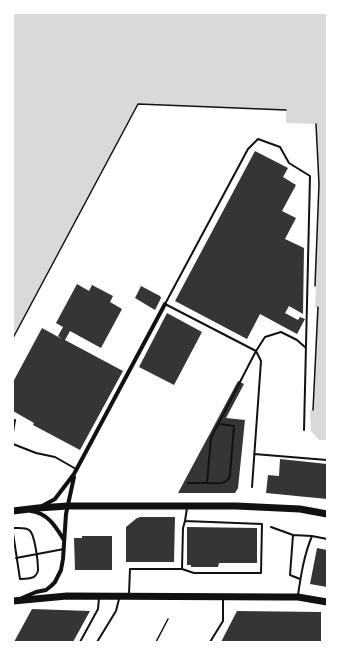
<!DOCTYPE html>
<html>
<head>
<meta charset="utf-8">
<style>
  body { margin:0 }
  #map { position:relative; width:340px; height:655px; overflow:hidden; background:#fff; font-family:"Work Sans",sans-serif }
  canvas { display:block }
  .frame { position:absolute; inset:0; border:14px solid #fff; pointer-events:none }
</style>
</head>
<body>
<div id="map">
<canvas width="340" height="655"></canvas>
<div class="frame"></div>
</div>
<script>
const context = document.querySelector('canvas').getContext('2d');
context.lineJoin = 'round';
function fillPath(path, color) { context.fillStyle = color; context.fill(path, 'evenodd'); }
function trace(path, color, width, dash) { context.strokeStyle = color; context.lineWidth = width; context.lineCap = dash ? 'butt' : 'round'; context.setLineDash(dash || []); context.stroke(path); }
fillPath(new Path2D(`
  M13,13H327V440H319L311,431L310,410H313L317,307H315L316,287L315,286L319,184L316,124L286,123V110L138,104L13,338Z`), '#d9d9d9');
fillPath(new Path2D(`
  M255,151L288,168L283,177L296,185L282,211L296,218L285,239L304,248L303,314L289,306L285,313L298,320L300,317L305,319L297,334L260,314L247,339L175,301Z
  M77,284L89,291L92,285L113,296L110,302L122,309L101,348L70,331L65,340L123,371L80,450L33,425L34,423L13,411V382L42,328L62,339L58,336L63,327L56,323Z
  M141,286L160,296L161,298L155,310L135,298Z
  M167,313L202,332L174,385L139,367Z
  M238,381L244,384L226,418L245,420L238,488L235,493H178Z
  M280,459L327,464V499L266,493L268,475L279,476Z
  M139,517H175L174,562H126V527L137,518H139Z
  M187,527L257,528V563H219L218,567H191V565H187Z
  M82,536H112V570H75L74,538H82Z
  M317,548L327,550V587L310,584Z
  M32,609L90,611L73,642H14Z
  M237,611L321,612V642H221Z`), '#353535');
trace(new Path2D(`
  M315,286L319,184L316,124
  M13,338L138,104L286,110
  M313,410L318,307
  M156,642L168,619`), '#111', 1.5);
trace(new Path2D(`
  M219,424L234,426L230,475C227,486 217,483 207,483L211,438L256,351L265,337L281,332L297,340L306,348
  M13,432L15,420
  M13,444L36,453L55,457L76,469
  M254,454L327,460
  M188,483H207
  M252,487L261,361L256,351L165,304L248,149L258,139L280,147L289,163L310,176L304,430
  M185,521L262,524L261,573H194L182,569L183,528Z
  M185,521L187,508
  M271,527L293,535L312,536L327,539
  M13,528C18,528 25,527 29,530C35,533 38,563 38,570C38,572 37,574 35,576C32,579 25,579 20,579L13,533
  M293,535L290,575L300,579
  M16,558L64,549
  M129,594L130,569H182
  M298,595C301,575 304,555 312,536
  M80,642L98,609L99,598
  M97,642L116,611L119,599
  M210,642L223,621V597`), '#111', 2);
trace(new Path2D(`
  M42,506L55,499L74,474L165,304
  M31,511C48,513 56,527 64,540
  M22,598L36,592L46,590L51,586L55,582L61,570L63,559L66,514L74,477`), '#111', 4);
trace(new Path2D(`
  M13,511L38,508L68,506H236L300,509L327,514
  M13,601L67,596L284,597H298L327,602`), '#111', 7);
</script>
</body>
</html>
